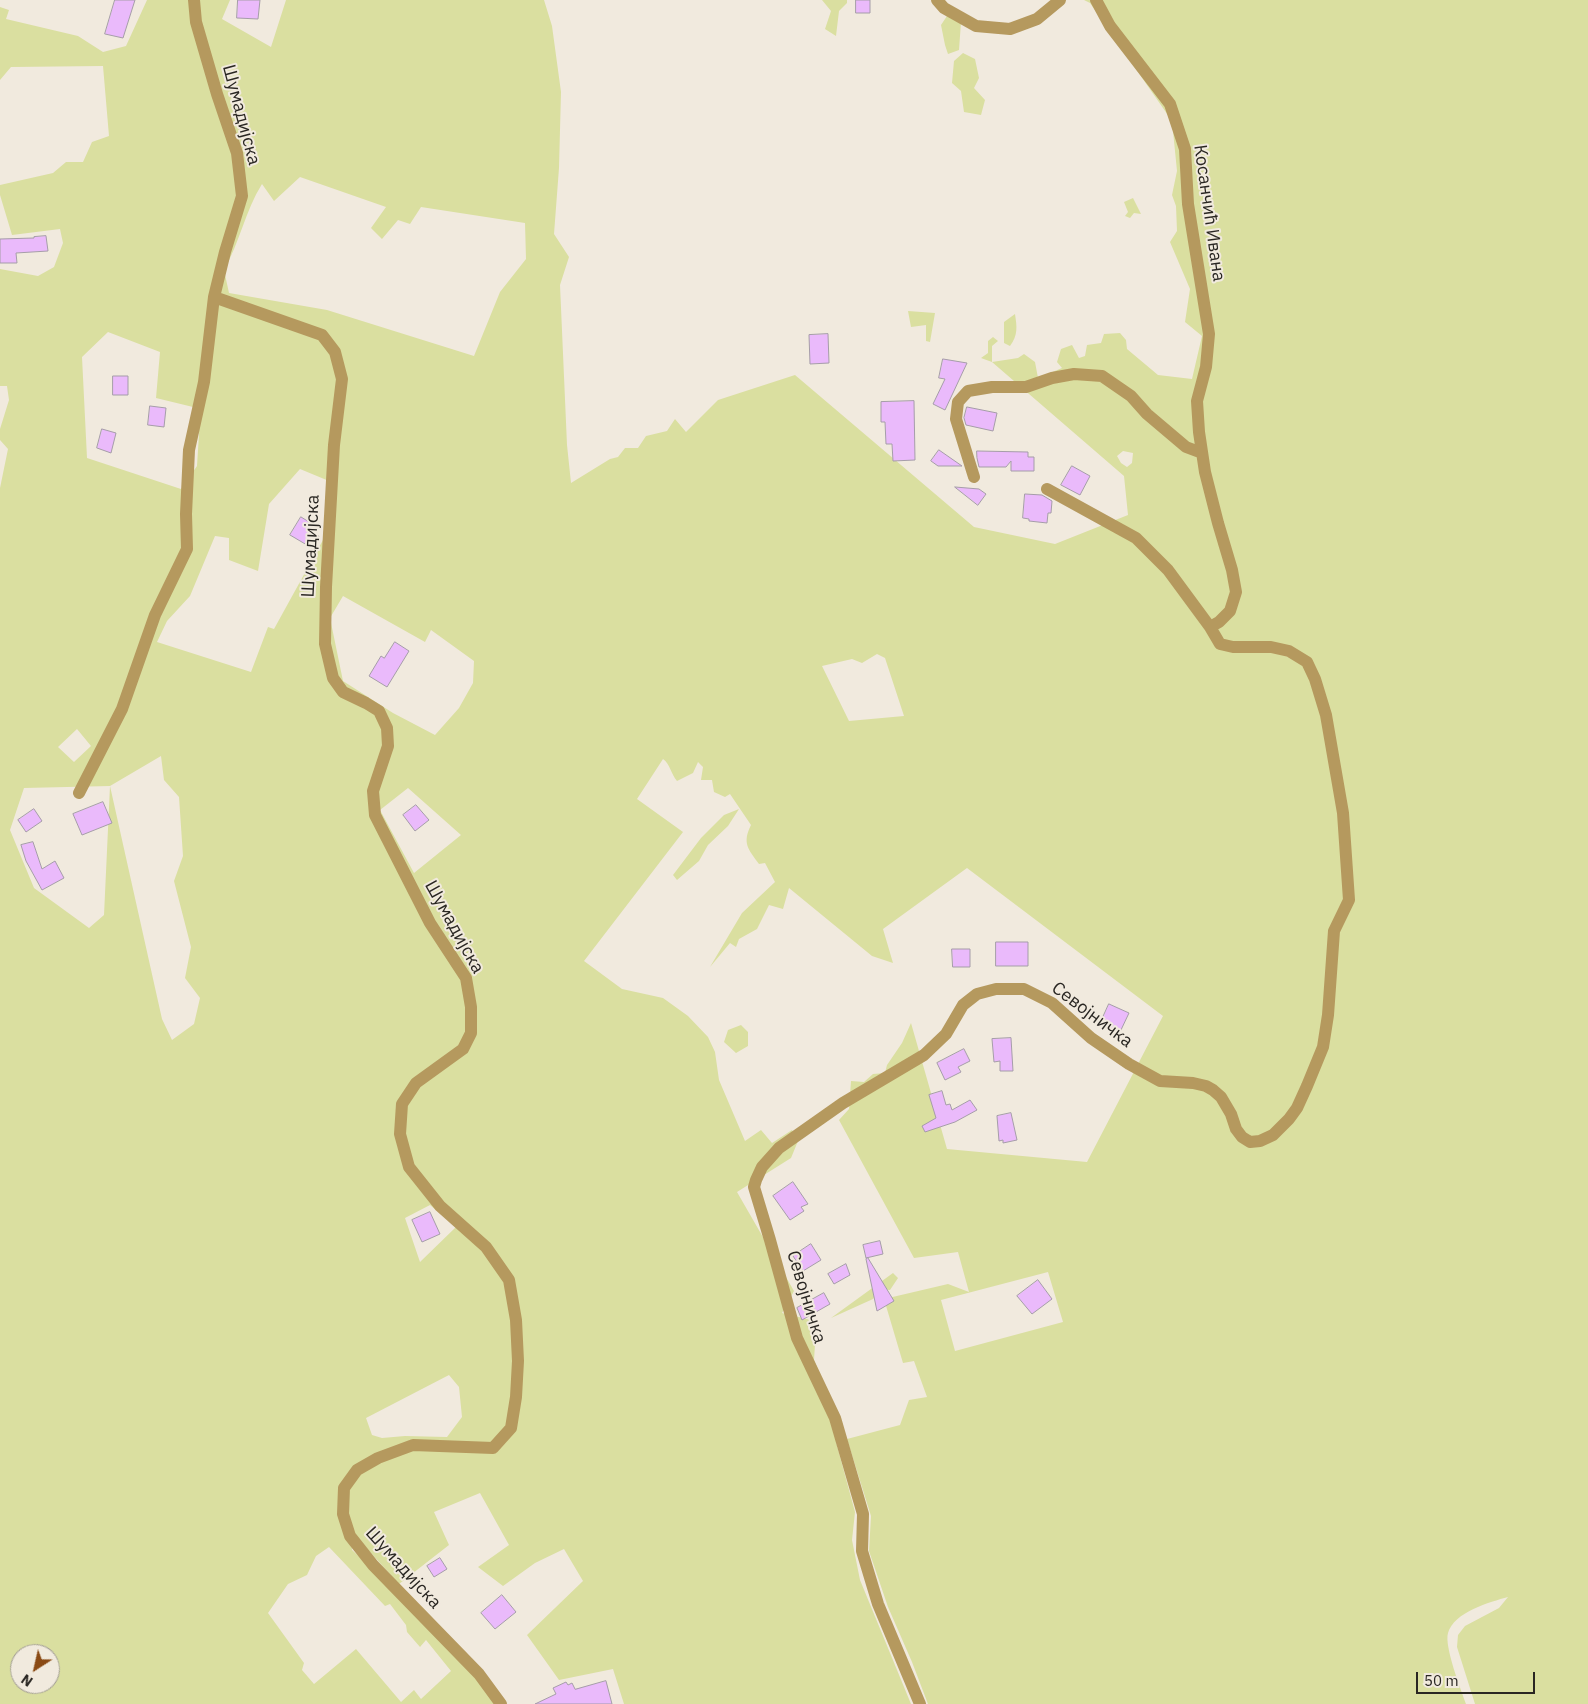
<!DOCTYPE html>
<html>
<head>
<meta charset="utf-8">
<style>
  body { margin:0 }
  #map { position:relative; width:1588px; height:1704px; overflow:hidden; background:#f1eade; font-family:"IBM Plex Sans",sans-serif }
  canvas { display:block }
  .north { position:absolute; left:10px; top:1644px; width:50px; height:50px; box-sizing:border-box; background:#f1eade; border:1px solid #a19c93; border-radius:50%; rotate:215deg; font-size:14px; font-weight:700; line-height:20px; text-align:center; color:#292622 }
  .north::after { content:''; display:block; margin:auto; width:18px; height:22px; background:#8a4a14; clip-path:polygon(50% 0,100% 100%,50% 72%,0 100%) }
  .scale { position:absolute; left:1416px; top:1672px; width:119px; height:22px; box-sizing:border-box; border:2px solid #292622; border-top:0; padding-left:6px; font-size:15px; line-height:18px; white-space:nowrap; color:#292622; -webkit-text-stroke:4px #f1eade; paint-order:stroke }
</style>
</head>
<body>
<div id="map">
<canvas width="1588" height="1704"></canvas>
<div class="north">N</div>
<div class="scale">50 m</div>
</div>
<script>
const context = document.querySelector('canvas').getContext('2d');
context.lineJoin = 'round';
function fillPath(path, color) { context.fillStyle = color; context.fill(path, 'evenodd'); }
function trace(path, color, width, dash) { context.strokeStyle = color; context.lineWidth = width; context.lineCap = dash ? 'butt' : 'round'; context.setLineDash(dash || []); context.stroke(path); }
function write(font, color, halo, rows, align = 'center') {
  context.font = font + ' "IBM Plex Sans",sans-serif'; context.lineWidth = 4; context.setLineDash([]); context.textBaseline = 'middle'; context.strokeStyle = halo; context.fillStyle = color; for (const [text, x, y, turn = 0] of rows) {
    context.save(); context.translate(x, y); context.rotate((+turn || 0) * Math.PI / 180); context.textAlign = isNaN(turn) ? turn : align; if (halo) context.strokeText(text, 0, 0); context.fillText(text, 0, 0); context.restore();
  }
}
fillPath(new Path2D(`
  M147,0H230L222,19L271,47L286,0H544L552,26L561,92L559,168L554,234L569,257L560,285L567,445L571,483L610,459L618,457L625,448H638L646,436L667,431L675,419L686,432L718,400L795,375L974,527L1055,544L1128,515L1124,476L992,362L981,358L988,353V341L993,337L998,341L992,346V362L1018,358L1024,354L1035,362L1038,378L1062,368L1057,362L1061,349L1072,345L1079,358L1085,356L1087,345L1101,343L1104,334L1120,333L1126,340L1127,349L1158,375L1192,379L1202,336L1185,322L1190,289L1170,242L1177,231L1176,206L1172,195L1177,171L1172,121L1090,3L1084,0H1588V1704H1475L1457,1647L1458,1635L1465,1626L1499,1608L1508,1597C1490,1602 1454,1612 1448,1633C1444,1646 1461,1690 1466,1704H928L912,1662L888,1607L869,1551L871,1516L847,1439L836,1442L855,1512L852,1540L860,1580L911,1704H624L613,1669L559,1680L527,1635L583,1581L564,1549L535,1563L503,1586L478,1567L509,1545L480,1493L434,1512L449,1545L399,1584L351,1531L352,1550L456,1646L506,1704H0V488L8,449L0,440V429L9,400L7,386H0V269L38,276L54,267L63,243L60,229L12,235L0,195V185L53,173L66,162H83L92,142L109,136L103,66L11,67L0,80V7L9,10L6,19L78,36L103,52L126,46ZM300,177L386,207L371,228L382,239L398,220L410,224L421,207L525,223L526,259L500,292L474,356L327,310L229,293L224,270C240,242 245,211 262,184L274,201ZM108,332L160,352L156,398L193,407L199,434L197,466L181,489L87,458L82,357ZM1123,451L1133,453L1132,463L1127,467L1121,463L1117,456ZM300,469L329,481L323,540L274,629L268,627L251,672L157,642L167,621L190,596L215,536L229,538V560L258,571L269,504ZM343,596L425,642L431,630L474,661L473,683L459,708L435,735L393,713L343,681L330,618ZM877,654L885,658L904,716L849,721L822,666L852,659L862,663ZM77,729L91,746L74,762L58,747ZM161,756L164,780L179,797L183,856L174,881L191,947L185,978L200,998L194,1024L172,1040L162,1019L110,786ZM663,759C670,764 671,774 677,781L693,773L698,762L703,767L701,780H712L714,792L725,797L730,794L751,825C742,843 748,849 759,864L765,863L775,882L742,913L710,967L730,943L736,947L739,939L757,929L769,905L783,909L789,888L872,956L893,963L883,929L967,868L1163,1016L1087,1162L947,1149L911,1023L902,1043L887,1065L885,1073L873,1074L864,1082L851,1081L849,1109L839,1120L914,1258L958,1252L969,1292L948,1284L884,1299L903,1363L914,1361L927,1397L909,1400L900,1425L847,1439L814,1360L816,1329L811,1320L782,1313L794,1291L737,1192L791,1158L798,1141L792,1130L772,1143L761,1130L745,1141L719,1080L715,1052L708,1037L688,1016L663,998L622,989L584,961L683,832L637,799ZM110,786L104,915L89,928L34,888L10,830L24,788ZM408,788L461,835L414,873L380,810ZM430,1205L456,1227L420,1262L405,1218ZM1048,1272L1063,1322L955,1351L941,1300ZM449,1375L459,1387L462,1417L447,1437L405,1436L382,1438L372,1435L366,1418ZM329,1547L385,1606L390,1604L406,1625L407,1632L420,1647L426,1640L451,1671L421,1699L414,1690L401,1702L356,1649L314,1684L302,1670L304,1663L268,1613L288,1584L307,1575L316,1556ZM20,1654H50V1684H20Z
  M822,0H847V3L839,11L836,36L825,29L831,11Z
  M947,16L961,22L959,50L948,54L945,45L941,25Z
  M963,53L975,59L979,78L974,88L985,100L981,115L964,112L961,91L952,83L954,61Z
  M1133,198L1141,214L1134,213L1130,218L1125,216L1128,212L1124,202Z
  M908,311L935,313L930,342L926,341V325L911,327Z
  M1015,314C1017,327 1018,335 1010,346L1004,343V322Z
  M739,809L728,826L708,845L699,861L677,880L673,875L701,838L724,815Z
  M741,1025L748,1032V1046L736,1053L724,1042L728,1030Z
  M893,1273L898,1278L890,1290L880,1289L873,1299L831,1318Z`), '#dadfa0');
const building = new Path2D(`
  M115,0H135L123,38L105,34Z
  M238,0H260L258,19L237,18Z
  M856,0H870V13H856Z
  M46,236L48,251L16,253L17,263H0V239L34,238V237Z
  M828,334L829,363L810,364L809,335Z
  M943,359L967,363L945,410L933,404L945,379L939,378Z
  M113,376H128V395H113Z
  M914,401L915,460L893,461L892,444H886L885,422H881V402Z
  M150,406L166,408L164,427L148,425Z
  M967,407L997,413L993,431L966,425L964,418Z
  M102,429L116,433L111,453L97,448Z
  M939,450L962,466H938L931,461Z
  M977,451L1028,452V457H1034V471H1011V461L1006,467H979L977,458Z
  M1072,466L1090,476L1080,495L1061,485Z
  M955,487L979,489L986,494L978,505Z
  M1025,494L1042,495L1052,501L1051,513H1048L1047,523L1029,521V519L1023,518Z
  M301,517L314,525L310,530L319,536L312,548L290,535Z
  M395,642L409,651L387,687L369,676L381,656L384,658Z
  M103,802L112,823L82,835L73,814Z
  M416,805L429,820L415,831L403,815Z
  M34,809L42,821L26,832L18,820Z
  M33,842L42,869L55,861L64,878L42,890L26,861L21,845Z
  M996,942H1028V966H996Z
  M952,949H970V967H953Z
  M1109,1004L1129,1013L1120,1032L1100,1024Z
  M1011,1038L1013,1071H1000V1061L994,1062L992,1039Z
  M964,1049L970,1061L958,1067L961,1072L945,1080L937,1063Z
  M942,1091L946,1105L950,1104L952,1110L970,1100L977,1110L955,1122L925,1132L922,1126L936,1118L929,1095Z
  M1011,1113L1017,1140L1003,1143V1140L999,1141L997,1116Z
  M793,1182L808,1204L801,1207L804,1211L790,1220L773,1196Z
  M430,1212L440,1234L422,1242L412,1220Z
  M880,1241L883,1254L866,1258L863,1245Z
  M811,1244L821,1260L803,1271L793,1256Z
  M868,1258L894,1301L877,1311L866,1259Z
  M846,1264L850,1275L834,1284L828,1274Z
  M1038,1280L1052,1299L1032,1314L1017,1296Z
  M824,1293L830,1304L802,1320L797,1308Z
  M440,1558L447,1569L434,1577L427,1566Z
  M502,1595L516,1612L495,1629L481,1613Z
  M606,1681L612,1704H535L556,1694L553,1688L566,1682L568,1685L572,1683L575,1689Z`);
fillPath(building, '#eabafb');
trace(building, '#a59da8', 1);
trace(new Path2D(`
  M194,0L196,22L217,94L237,153L242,196L225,252L214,297L322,335L335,352L342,379L334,445L326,587L325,644L333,678L343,692L366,703L379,711L387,728L388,746L373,791L375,815L430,923L466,978L471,1007V1033L463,1049L416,1083L402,1104L400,1134L409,1167L440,1206L486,1247L509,1280L516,1320L518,1361L516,1397L511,1428L493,1448L413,1445L378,1458L357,1470L344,1488L343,1514L350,1536L373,1565L479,1674L501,1704
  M937,0L944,8L976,26L1010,29L1037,19L1060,0
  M1096,0L1110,26L1170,104L1185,149L1188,204L1209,334L1206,367L1197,401L1199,432L1205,472L1218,523L1232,570L1236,592L1230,611L1219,622L1210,627
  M974,477L956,419L958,402L968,391L992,387H1026L1052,378L1074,374L1102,376L1131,396L1147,414L1186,447L1202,453
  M79,793L122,709L155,615L187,549L186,514L189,450L204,382L214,297
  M920,1704L878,1604L862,1551L863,1514L835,1418L797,1338L770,1240L754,1187L756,1180L762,1167L779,1148L843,1103L924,1055L946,1034L963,1005L977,994L996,989H1024L1052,1003L1091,1038L1129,1064L1160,1081L1193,1083L1206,1086L1213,1090L1221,1097L1231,1114L1236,1129L1242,1137L1250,1142L1260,1141L1273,1135L1289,1119L1297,1108L1307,1086L1323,1047L1328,1015L1334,931L1349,900L1343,813L1326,715L1315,679L1307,662L1289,651L1271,647H1233L1220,644L1210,627L1168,570L1136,538L1047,489`), '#b5995e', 12);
write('18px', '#292622', '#f1eade', [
  ["Шумадијска",241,115,75],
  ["Косанчић Ивана",1209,213,82],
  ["Шумадијска",311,546,-87],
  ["Шумадијска",454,927,61],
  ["Севојничка",1092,1015,37],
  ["Севојничка",806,1297,73],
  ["Шумадијска",403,1568,48]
]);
</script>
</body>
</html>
